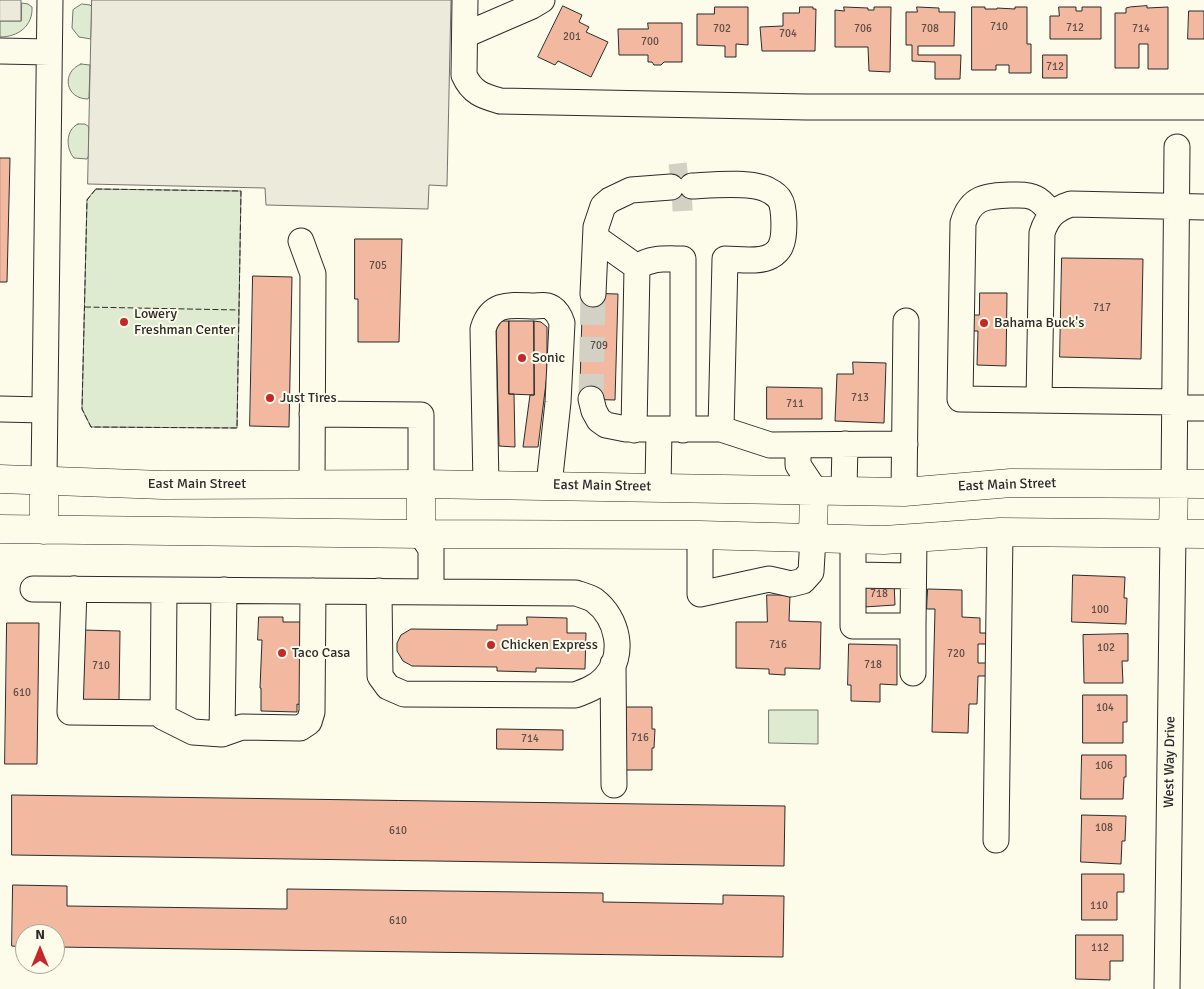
<!DOCTYPE html>
<html>
<head>
<meta charset="utf-8">
<style>
  body { margin:0 }
  #map { position:relative; width:1204px; height:989px; overflow:hidden; background:#fdfbea; font-family:Signika,sans-serif }
  canvas { display:block }
  .north { position:absolute; left:15px; top:924px; width:50px; height:50px; box-sizing:border-box; background:#fdfbea; border:1px solid #a9a89e; border-radius:50%; rotate:0deg; font-size:14px; font-weight:700; line-height:20px; text-align:center; color:#2b2b2b }
  .north::after { content:''; display:block; margin:auto; width:18px; height:22px; background:#c62828; clip-path:polygon(50% 0,100% 100%,50% 72%,0 100%) }
</style>
</head>
<body>
<div id="map">
<canvas width="1204" height="989"></canvas>
<div class="north">N</div>
</div>
<script>
const context = document.querySelector('canvas').getContext('2d');
context.lineJoin = 'round';
function fillPath(path, color) { context.fillStyle = color; context.fill(path, 'evenodd'); }
function trace(path, color, width, dash) { context.strokeStyle = color; context.lineWidth = width; context.lineCap = dash ? 'butt' : 'round'; context.setLineDash(dash || []); context.stroke(path); }
function write(font, color, halo, rows, align = 'center') {
  context.font = font + ' Signika,sans-serif'; context.lineWidth = 4; context.setLineDash([]); context.textBaseline = 'middle'; context.strokeStyle = halo; context.fillStyle = color; for (const [text, x, y, turn = 0] of rows) {
    context.save(); context.translate(x, y); context.rotate((+turn || 0) * Math.PI / 180); context.textAlign = isNaN(turn) ? turn : align; if (halo) context.strokeText(text, 0, 0); context.fillText(text, 0, 0); context.restore();
  }
}
const green = new Path2D(`
  M22,3L28,4L32,7C33,26 18,37 0,37V21H21Z
  M82,4L90,5L92,7L91,39L79,37L72,28L73,10Z
  M81,64L90,65L89,97L88,99C65,99 61,72 81,64Z
  M78,124H85L89,127V155L87,159L74,158C66,149 65,130 78,124Z
  M96,189L241,191L237,428L91,427L82,409L87,200Z
  M769,710H818V744L769,743Z`);
fillPath(green, '#deebd1');
trace(green, '#74746e', 1);
const parking = new Path2D(`
  M0,0H21V21H0Z
  M92,0H451L447,186L429,185L428,209L266,205L265,188L88,184Z`);
fillPath(parking, '#eceadb');
trace(parking, '#74746e', 1);
const building = new Path2D(`
  M563,6L582,15L579,22L589,27L586,32L608,42L591,77L558,61L555,65L538,57Z
  M1147,6V8L1168,7V69H1148V44H1139V68H1115V13H1126V8L1130,7Z
  M715,7H748V45L736,44V57H725V46L697,45V14H714Z
  M800,7H813V9H816L815,51H762L760,27L783,26V13H799Z
  M844,7L868,8V10H874V7H891L890,72L869,71L868,47H835V10L844,11Z
  M917,7L939,8V12H955L954,46H918V55H961L960,79H935V62L912,61V45H906V12H917Z
  M972,7H985V9H997V8L1015,9V7H1027V44H1031V73H1009V65H996V70H972Z
  M1059,7H1076V11H1082V7H1101V39H1050V16H1059Z
  M1189,11H1204V39H1188Z
  M648,23H682V62H664L661,65H654L652,62H648V55H619L618,29H648Z
  M1043,55H1067V78H1043Z
  M0,158H10L7,282H0Z
  M355,239H402L399,342H358V299H355Z
  M1062,258L1143,259L1141,359L1060,357Z
  M253,276L292,277L289,427L250,426Z
  M583,293L618,294L615,400L580,399Z
  M980,293H1007L1006,366L977,365L978,331H962V315H979Z
  M502,321H509V394H514L515,447L499,446L496,327Z
  M509,321H534V395L509,394Z
  M534,321L541,322L547,327V375L538,447H523L530,395H534Z
  M853,362L886,363L884,423L835,421L837,374H853Z
  M767,387L822,388V419H767Z
  M1073,575L1125,577L1124,598H1127L1126,624L1072,622Z
  M894,581L895,605L864,607L863,582Z
  M928,589L962,590V617L980,618V633H988V644H978V663H987V676H978L977,704H969L968,733L932,732L935,609H927Z
  M767,595H790L789,621L821,622L820,669L785,668V675L769,674V669L736,668V622H767Z
  M259,617H283V622H302L301,705L297,704V712L261,711V688H260L262,640H258Z
  M527,617L567,618V633H586L585,669L536,668V672L497,671V667L412,666L403,661L397,651V643L401,635L411,629L497,630V625H527Z
  M7,623H39L37,764H5Z
  M83,630L120,631L119,701L83,702Z
  M1128,634V661H1122L1123,683H1084L1083,635Z
  M849,644L897,645V685L880,684V702L851,701V685H848Z
  M1083,695H1127V722H1123V743H1083Z
  M626,707H652V729H655L654,748H652V770H626Z
  M497,729L563,730V750L497,749Z
  M1082,755H1126V777H1124L1123,799H1081Z
  M12,795L785,806L784,866L12,855Z
  M1082,815L1126,816L1125,841H1122L1121,864L1081,862Z
  M1082,874H1124V892H1117V920H1082Z
  M13,885L67,886V906L287,909V889L603,893V902L723,904V895L784,896L783,957L55,947V934H25V947L12,946Z
  M1076,935H1123V961H1110V980L1076,979Z`);
fillPath(building, '#f2b8a0');
trace(building, '#2b2b2b', 1);
trace(new Path2D(`
  M670,177L688,175
  M672,199L692,198
  M591,399L593,294`), '#d3d1c4', 25, [25, 12]);
const minor = new Path2D(`
  M465,0L464,75C472,93 483,96 500,101L807,107H1204
  M465,35L532,6L542,0
  M0,51L49,52
  M692,186C712,185 752,181 768,190C772,192 778,196 780,200C785,207 785,237 781,245C780,249 775,254 771,256C759,263 738,259 725,259L721,429
  M1052,214C1047,208 1042,201 1035,198C1028,194 1019,195 1012,195C987,196 971,196 963,223L960,399L1175,402
  M596,238L637,267
  M301,241L313,274L312,484
  M593,294L596,227L603,206L610,200L631,190L671,187
  M591,399L594,411L599,420L606,425L626,429H721L770,445L905,444
  M1039,400L1042,233C1047,217 1055,209 1071,204L1204,207
  M1175,408H1204
  M0,409L44,410
  M312,414L421,415V484
  M634,430L637,267C652,257 666,259 683,259V430
  M798,445V465L814,489
  M44,480L50,0
  M1174,484L1177,147
  M486,485L483,329C491,302 510,305 533,306C539,306 547,304 552,308C558,312 560,317 562,323L558,402L549,485
  M658,487L659,430
  M844,490L845,444
  M904,492L906,321
  M421,534L431,549V591
  M700,535V594L769,579L791,584L803,581L811,572L813,537
  M853,539V626H913L914,538
  M853,575L913,576
  M33,589L576,593C582,595 589,597 594,600C618,618 626,655 605,678C597,687 586,691 575,695L404,694L388,687L380,676L379,591
  M74,589L70,712L163,713
  M164,590L163,717L193,732L222,734L242,727L300,728L309,722L312,712L313,591
  M913,626V673
  M613,664L614,785
  M222,734L224,590
  M996,840L1000,532
  M1167,989L1173,534`);
const major = new Path2D(`
  M0,479L163,485L421,484L904,492L1011,483L1204,484
  M421,484V534
  M0,529L421,534L700,535L884,540L1000,532L1204,534
  M44,530V480
  M1173,534L1174,484
  M813,537L814,489`);
trace(minor, '#2b2b2b', 27);
trace(major, '#2b2b2b', 29);
trace(minor, '#fdfbea', 25);
trace(major, '#fdfbea', 28);
trace(new Path2D(`
  M96,189L241,191L237,428L91,427L82,409L87,200Z
  M85,307L239,310`), '#2b2b2b', 1, [6, 2.5]);
for (const [x, y, r, color] of [
  [124,322,5,"#c62828"],
  [984,323,5,"#c62828"],
  [522,358,5,"#c62828"],
  [270,398,5,"#c62828"],
  [491,645,5,"#c62828"],
  [282,653,5,"#c62828"]
]) { const dot = new Path2D(); dot.arc(x, y, r, 0, 2 * Math.PI); context.fillStyle = color; context.fill(dot); trace(dot, '#fdfbea', 2); }
write('11px', '#5d4e48', null, [
  ["710",999,27],
  ["712",1075,28],
  ["702",722,29],
  ["706",863,29],
  ["708",930,29],
  ["714",1141,29],
  ["704",788,34],
  ["201",572,37],
  ["700",650,42],
  ["712",1055,67],
  ["705",378,266],
  ["717",1102,308],
  ["709",599,346],
  ["713",860,398],
  ["711",795,404],
  ["718",879,594],
  ["100",1100,610],
  ["716",778,645],
  ["102",1106,648],
  ["720",956,654],
  ["718",873,665],
  ["710",101,666],
  ["610",22,693],
  ["104",1105,708],
  ["716",640,738],
  ["714",530,739],
  ["106",1104,766],
  ["108",1104,828],
  ["610",398,831],
  ["110",1099,906],
  ["610",398,921],
  ["112",1100,948]
]);
write('14px', '#2b2b2b', '#fdfbea', [
  ["Lowery",134,314],
  ["Freshman Center",134,330],
  ["Bahama Buck's",994,323],
  ["Sonic",532,358],
  ["Just Tires",280,398],
  ["Chicken Express",501,645],
  ["Taco Casa",292,653]
], 'left');
write('14px', '#2b2b2b', '#fdfbea', [
  ["East Main Street",197,484],
  ["East Main Street",1007,485,-2],
  ["East Main Street",602,486,1],
  ["West Way Drive",1170,762,-89]
]);
</script>
</body>
</html>
